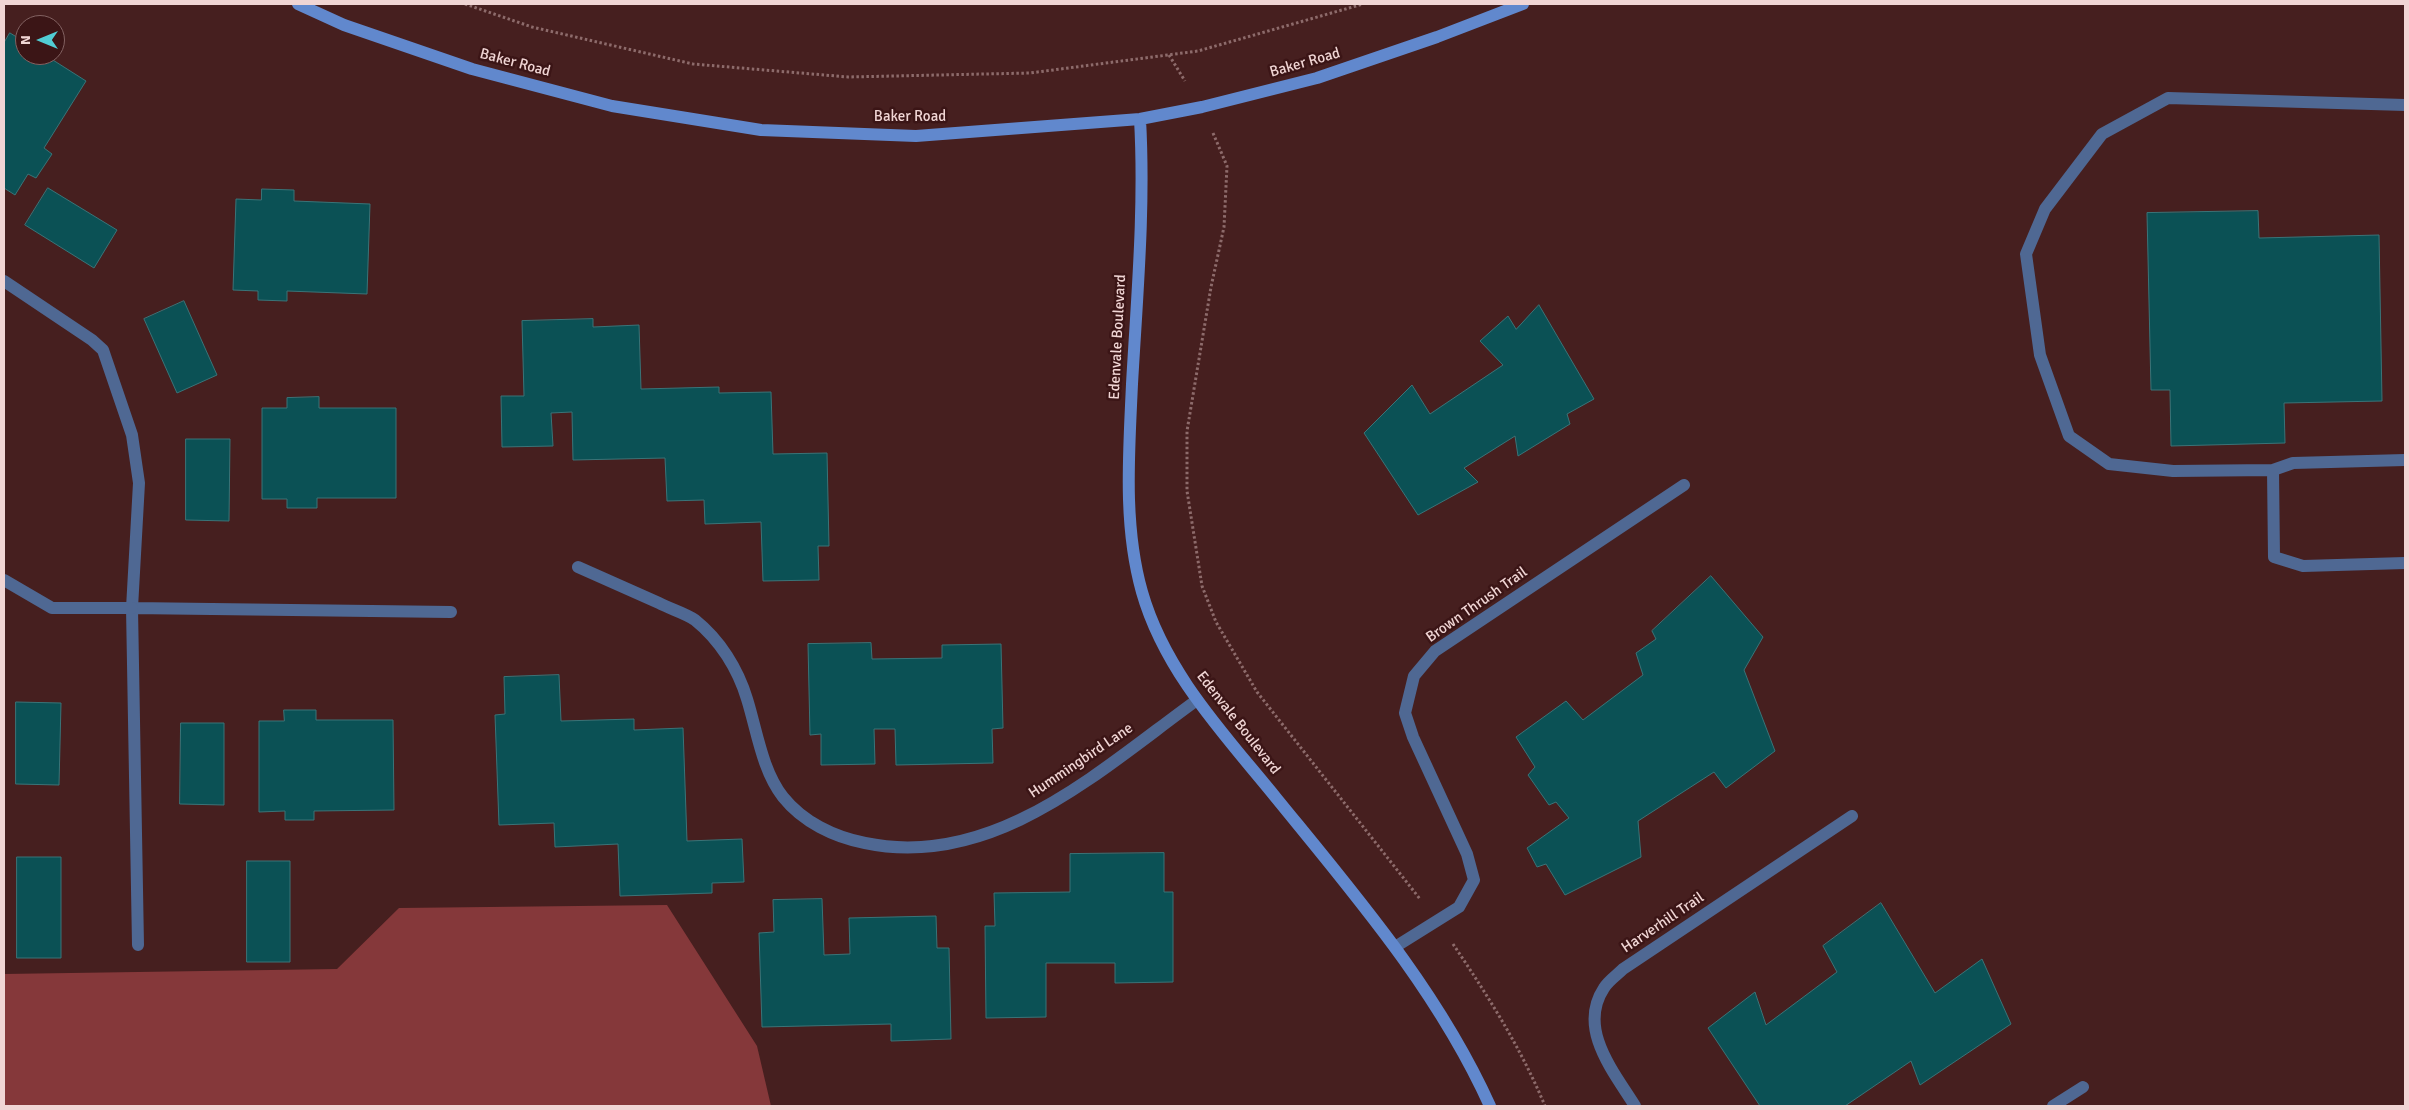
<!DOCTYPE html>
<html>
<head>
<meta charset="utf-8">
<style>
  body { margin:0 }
  #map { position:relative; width:2409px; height:1110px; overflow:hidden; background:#461f1f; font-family:Signika,sans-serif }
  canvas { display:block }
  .frame { position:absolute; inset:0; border:5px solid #f0d5d4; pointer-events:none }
  .north { position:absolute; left:15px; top:15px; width:50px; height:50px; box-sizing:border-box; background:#3b1516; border:1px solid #836262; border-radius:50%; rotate:270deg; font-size:14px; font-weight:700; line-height:20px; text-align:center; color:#f0d5d4 }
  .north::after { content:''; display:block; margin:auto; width:18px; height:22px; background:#51ccd4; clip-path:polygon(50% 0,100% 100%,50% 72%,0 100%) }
</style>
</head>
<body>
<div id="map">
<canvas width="2409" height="1110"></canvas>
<div class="frame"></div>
<div class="north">N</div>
</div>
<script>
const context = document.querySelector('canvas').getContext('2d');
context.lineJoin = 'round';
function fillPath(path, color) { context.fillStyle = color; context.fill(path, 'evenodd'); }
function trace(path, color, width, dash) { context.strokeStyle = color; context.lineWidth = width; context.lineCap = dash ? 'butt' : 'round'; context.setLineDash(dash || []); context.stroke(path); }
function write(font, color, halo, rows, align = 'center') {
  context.font = font + ' Signika,sans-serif'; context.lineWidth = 5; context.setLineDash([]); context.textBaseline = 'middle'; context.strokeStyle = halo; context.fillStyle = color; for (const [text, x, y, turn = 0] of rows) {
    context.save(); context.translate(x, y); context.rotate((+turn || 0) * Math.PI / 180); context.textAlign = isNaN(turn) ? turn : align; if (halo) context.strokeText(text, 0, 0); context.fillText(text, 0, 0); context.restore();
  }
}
fillPath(new Path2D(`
  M667,905L757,1046L771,1106H4V974L337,969L399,908Z`), '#85383a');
const building = new Path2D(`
  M10,33L25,42V55H45L86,81L44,148L52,154L36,178L28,174L15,195L4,188V43Z
  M48,188L117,230L94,268L25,225Z
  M262,189L294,190V201L370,204L367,294L287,291V301L258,300V291L233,290L236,199L261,200Z
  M2258,211L2259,238L2379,235L2382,401L2284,403L2285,443L2171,446L2170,390H2151L2147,213Z
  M184,301L217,375L177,393L144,319Z
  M1539,305L1594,399L1567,414L1570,424L1518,456L1515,436L1464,468L1478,482L1418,515L1364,433L1412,385L1430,414L1503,365L1480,341L1508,316L1516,329Z
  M593,319V327L639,325L641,389L719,387V393L771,392L773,454L827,453L829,546H818L819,580L763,581L761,522L705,524L704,500L667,501L665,458L573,460L572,412L551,413L553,446L502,447L501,396H524L522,321Z
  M319,397V408H396V498H317V508H287V499H262V408H287V398Z
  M186,439H230L229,521L186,520Z
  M1711,576L1763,637L1744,670L1775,751L1726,788L1714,772L1638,821L1641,857L1565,895L1546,864L1537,867L1527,848L1569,818L1556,802L1549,805L1528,775L1535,767L1516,737L1566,701L1583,720L1643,675L1636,653L1656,639L1652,631Z
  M871,643L872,659L942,658V645L1001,644L1003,728L992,729L993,763L896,765L895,729H874L875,764L821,765V734L810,735L808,644Z
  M559,675L561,721L634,719V730L683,728L687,841L742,839L744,882L712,883V893L620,896L618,844L555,847L554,823L499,825L495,715L505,714L504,677Z
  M16,702L61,703L59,785L16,784Z
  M284,710H316V720H393L394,810L314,811V820H285V811L259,812V721H284Z
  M181,723H224V805L180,804Z
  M1164,853V892H1173V982L1115,983V963H1046V1017L986,1018L985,926H995L994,893L1070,892V854Z
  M17,857H61V958H17Z
  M247,861H290V962H247Z
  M822,899L824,955L850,954L849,918L936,916L937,948H949L951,1039L891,1041V1024L762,1027L759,933L774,932L773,900Z
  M1881,903L1935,993L1982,959L2011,1024L1920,1085L1911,1061L1845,1106H1760L1708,1028L1755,992L1766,1025L1837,972L1823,946Z`);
fillPath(building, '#0b5155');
trace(building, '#3a7478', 1);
trace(new Path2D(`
  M465,4L532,27L693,64L848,77L1030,73L1198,51L1363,4
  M1169,55L1185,81
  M1213,133L1227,166L1224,227L1211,287L1187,431V491L1202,586L1216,622L1257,692L1420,899
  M1453,944C1488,996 1521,1048 1545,1106`), '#8d6b6b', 3, [2.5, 2.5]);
trace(new Path2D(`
  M2405,105L2168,98L2102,134L2045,209L2026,254L2040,355L2069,436L2109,464L2173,471L2273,470L2293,463L2405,460
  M4,281L92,340L103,350L132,435L139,483L132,608L138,945
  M2273,470L2274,557L2303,566L2405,563
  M132,608L451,612`), '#4f6893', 12);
trace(new Path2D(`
  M578,567C605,579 632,591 659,603C670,609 685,613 695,620C720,640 738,669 747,699C757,731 762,770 783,797C803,822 834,837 865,843C994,870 1100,770 1197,700
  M4,580L52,608H132
  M1395,947L1459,907L1474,880L1467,854L1413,737L1405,713L1414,676L1435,651L1684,485
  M1635,1106C1614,1072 1577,1029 1604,988C1608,981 1617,975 1623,969L1852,816
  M2053,1106L2083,1087`), '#4f6893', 12);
trace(new Path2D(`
  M298,4L344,25L472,69L612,106L761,130L916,136L1140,119L1202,107L1317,78L1437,37L1523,4
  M1140,119C1145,208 1137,296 1132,384C1129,453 1123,525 1142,592C1165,673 1226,736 1277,799C1356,896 1438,991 1490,1106`), '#6188cd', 12);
write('15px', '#f0d5d4', '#3b1516', [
  ["Baker Road",515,63,15],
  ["Baker Road",1305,63,-16],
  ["Baker Road",910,117],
  ["Edenvale Boulevard",1118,337,-87],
  ["Brown Thrush Trail",1477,605,-35],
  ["Edenvale Boulevard",1238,723,52],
  ["Hummingbird Lane",1081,761,-34],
  ["Harverhill Trail",1663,923,-34]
]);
</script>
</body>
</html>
